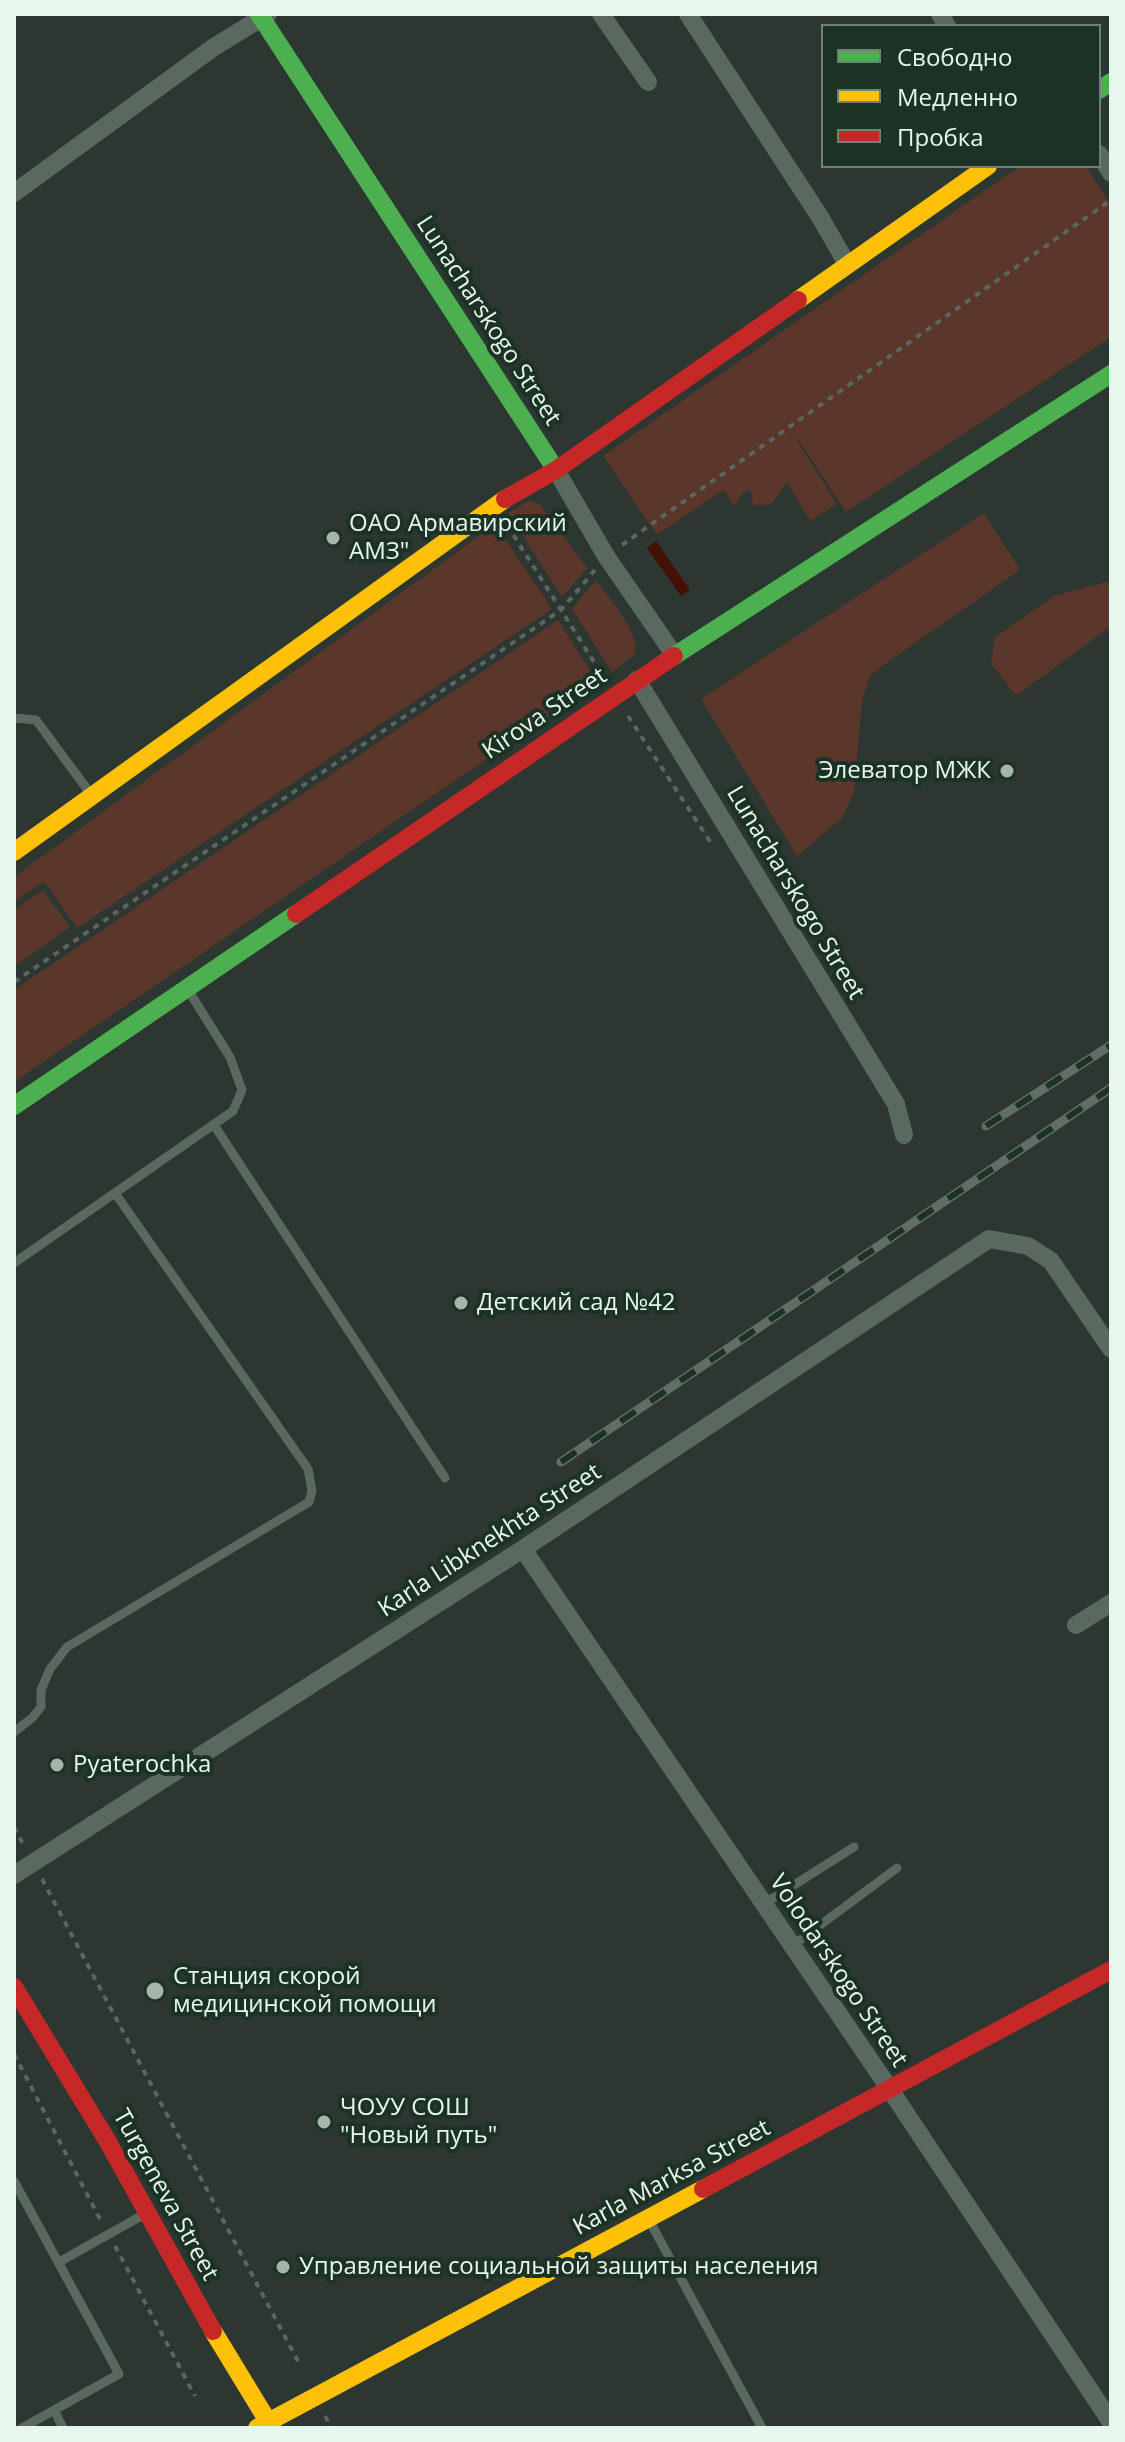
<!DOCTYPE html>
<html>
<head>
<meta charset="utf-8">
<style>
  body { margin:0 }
  #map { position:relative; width:1125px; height:2442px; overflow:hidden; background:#2b3730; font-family:"Open Sans",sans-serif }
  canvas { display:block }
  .frame { position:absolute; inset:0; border:16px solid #e8f7ed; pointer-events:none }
  .legend { position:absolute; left:821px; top:24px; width:280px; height:144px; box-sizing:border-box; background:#1b3225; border:2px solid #6d8175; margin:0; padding:10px 14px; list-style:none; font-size:24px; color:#e8f7ed }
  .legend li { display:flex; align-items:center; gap:16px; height:40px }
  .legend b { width:40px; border:2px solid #6d8175 }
</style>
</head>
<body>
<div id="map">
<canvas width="1125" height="2442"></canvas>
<div class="frame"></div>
<ul class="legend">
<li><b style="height:10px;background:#4caf50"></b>Свободно</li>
<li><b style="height:10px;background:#ffc107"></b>Медленно</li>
<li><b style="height:10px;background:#c62828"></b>Пробка</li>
</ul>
</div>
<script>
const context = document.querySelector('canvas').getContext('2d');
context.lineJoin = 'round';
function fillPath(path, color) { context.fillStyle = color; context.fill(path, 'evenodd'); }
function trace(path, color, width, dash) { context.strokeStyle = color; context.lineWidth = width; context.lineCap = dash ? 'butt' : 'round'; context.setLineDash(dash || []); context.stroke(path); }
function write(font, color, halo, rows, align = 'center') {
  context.font = font + ' "Open Sans",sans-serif'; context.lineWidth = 8; context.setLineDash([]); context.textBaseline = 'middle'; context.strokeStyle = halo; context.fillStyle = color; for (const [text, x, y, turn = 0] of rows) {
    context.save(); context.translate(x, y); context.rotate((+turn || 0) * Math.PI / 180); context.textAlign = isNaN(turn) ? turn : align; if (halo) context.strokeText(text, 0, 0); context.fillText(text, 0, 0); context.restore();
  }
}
fillPath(new Path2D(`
  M1020,166H1086L1111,206V337L846,512L797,438L796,439L837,504L810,521L787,482L772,503L759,506L750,504L753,499L750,489L742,494L735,506L723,490L657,535L603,456Z
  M529,501L539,503L587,568L562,597L508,513Z
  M984,513L1020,570L892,659L870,676L862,701L854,793L842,818L797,856L701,699Z
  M495,524L552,609L77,928L44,881L14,902V877Z
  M596,580C608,597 641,633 635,654L612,672L572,609Z
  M1111,581V626L1016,696L991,663L995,637L1054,596Z
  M558,620L598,683L14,1082V990Z
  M43,890L70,927L14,967V910Z`), '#5b362a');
fillPath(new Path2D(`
  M656,541L690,590L681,596L647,548Z`), '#451004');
trace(new Path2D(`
  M507,525L603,676
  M622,545L1111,200
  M628,716L713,846
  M14,982L561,610L595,570
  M14,1827L24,1846
  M42,1879L300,2365
  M14,2054L101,2221
  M115,2246L195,2396
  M325,2416L332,2428`), '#5a675f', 4, [6, 6]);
trace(new Path2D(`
  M14,718L36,720L90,793
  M214,1125L445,1478
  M14,1263L233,1111L242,1090L230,1057L190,993
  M14,1732L32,1718L41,1707V1690L50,1669L67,1647L309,1502L312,1491L308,1469L115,1193
  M764,1904L854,1847
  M792,1946L897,1868
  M14,2181L119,2374L22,2428
  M649,2220L762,2428
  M59,2262L143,2215
  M54,2410L63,2428`), '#5a695f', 9);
trace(new Path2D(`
  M601,14L648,82
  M688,14L820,217L847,264
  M940,14L947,26
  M1099,154L1111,173
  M14,193L214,47L268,14
  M556,470L606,556L675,656
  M637,680L896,1104L904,1135
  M523,1549L889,2088L1111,2422
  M1076,1625L1111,1603
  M14,1875L523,1549L989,1239L1028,1246L1051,1261L1111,1349`), '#5a695f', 18);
trace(new Path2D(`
  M259,14L556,470
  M1099,90L1111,82
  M674,656L1111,374
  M14,1106L296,914`), '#4caf50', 18);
trace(new Path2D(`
  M798,300L988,166
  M14,852L505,499
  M213,2331L272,2428
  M257,2428L703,2189`), '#ffc107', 18);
trace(new Path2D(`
  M505,499L556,470L798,300
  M296,914L674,656
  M14,1987L108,2142L213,2331
  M703,2189L1111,1970`), '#c62828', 18);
const rail = new Path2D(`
  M986,1126L1111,1045
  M561,1462L1111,1088`);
trace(rail, '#616e66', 9);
trace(rail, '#1b3225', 6, [18]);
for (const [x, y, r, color] of [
  [333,538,8,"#a6b4ab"],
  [1007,771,8,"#a6b4ab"],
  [461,1303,8,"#a6b4ab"],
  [57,1765,8,"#a6b4ab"],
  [155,1991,10,"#a6b4ab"],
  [324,2122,8,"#a6b4ab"],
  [283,2267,8,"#a6b4ab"]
]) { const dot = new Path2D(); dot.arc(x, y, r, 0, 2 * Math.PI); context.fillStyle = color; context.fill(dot); trace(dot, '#1b3225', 3); }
write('24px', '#e8f7ed', '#1b3225', [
  ["Lunacharskogo Street",488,321,57],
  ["Kirova Street",545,714,-34],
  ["Lunacharskogo Street",795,893,59],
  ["Karla Libknekhta Street",490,1541,-33],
  ["Volodarskogo Street",838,1971,56],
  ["Karla Marksa Street",672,2178,-28],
  ["Turgeneva Street",165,2195,61]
]);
write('24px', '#e8f7ed', '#1b3225', [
  ["ОАО Армавирский",349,524],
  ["АМЗ\"",349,552],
  ["Элеватор МЖК",991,771,"right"],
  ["Детский сад №42",477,1303],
  ["Pyaterochka",73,1765],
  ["Станция скорой",173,1977],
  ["медицинской помощи",173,2005],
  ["ЧОУУ СОШ",340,2108],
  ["\"Новый путь\"",340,2136],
  ["Управление социальной защиты населения",299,2267]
], 'left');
</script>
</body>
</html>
